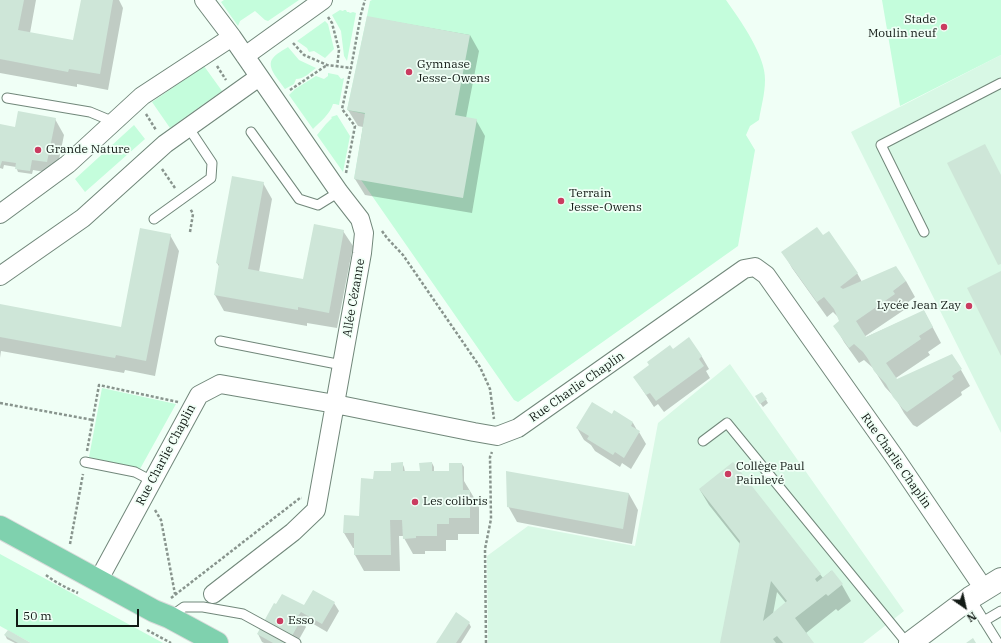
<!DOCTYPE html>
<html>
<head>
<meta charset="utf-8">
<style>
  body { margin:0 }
  #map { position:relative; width:1001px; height:643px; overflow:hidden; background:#f0fff6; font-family:"IBM Plex Serif",serif }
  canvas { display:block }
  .north { position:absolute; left:945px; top:587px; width:40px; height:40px; -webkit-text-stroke:3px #f0fff6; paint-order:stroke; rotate:146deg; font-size:11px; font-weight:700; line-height:16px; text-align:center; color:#121a15 }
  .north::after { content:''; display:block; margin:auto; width:14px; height:18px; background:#121a15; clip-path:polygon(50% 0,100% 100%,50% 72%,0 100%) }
  .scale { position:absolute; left:16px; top:609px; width:123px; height:18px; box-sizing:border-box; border:2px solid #121a15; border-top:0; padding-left:5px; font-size:12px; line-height:14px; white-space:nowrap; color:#121a15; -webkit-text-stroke:3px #f0fff6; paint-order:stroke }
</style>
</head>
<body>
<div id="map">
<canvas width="1001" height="643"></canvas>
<div class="north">N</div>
<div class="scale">50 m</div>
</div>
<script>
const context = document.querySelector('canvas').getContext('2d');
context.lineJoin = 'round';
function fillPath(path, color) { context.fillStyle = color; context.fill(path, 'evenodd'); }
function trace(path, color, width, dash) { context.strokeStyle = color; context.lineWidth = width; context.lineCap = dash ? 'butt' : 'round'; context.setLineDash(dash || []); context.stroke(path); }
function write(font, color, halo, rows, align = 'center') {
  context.font = font + ' "IBM Plex Serif",serif'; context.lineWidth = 3.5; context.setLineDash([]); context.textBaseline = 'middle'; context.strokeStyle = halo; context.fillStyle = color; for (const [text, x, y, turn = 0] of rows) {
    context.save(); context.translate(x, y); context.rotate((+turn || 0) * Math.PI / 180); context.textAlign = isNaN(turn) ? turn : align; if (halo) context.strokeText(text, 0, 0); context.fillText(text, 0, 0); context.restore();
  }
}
fillPath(new Path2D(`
  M1001,55V433L851,132Z
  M730,364L904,611L863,643H488L487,556L528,526L635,546L658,423Z`), '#d8f8e5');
fillPath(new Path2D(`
  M224,0H299L268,21L265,20L255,11L240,21L238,26L221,2Z
  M372,0H726C740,20 766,56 765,80C765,94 761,107 759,120L750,126L746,135L755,150L738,246L518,402L514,400L361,180L354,179L365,114L347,110L367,16L370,1Z
  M882,0H1001V55L900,106Z
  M340,10L343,11L344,10H346L347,12H349L350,13L353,12L356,13L347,61L344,56L341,31L332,15Z
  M325,21L328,24L334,49L325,58L314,51L309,52L307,48L297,41Z
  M288,47L299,60L316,68C309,73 304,79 296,79L294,84L285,89C280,81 265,67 273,58C276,54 283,50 288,47Z
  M204,66L222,91L170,128L152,102Z
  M328,73L338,75L341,79L344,78L339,105L335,104H333C330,114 320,122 313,129L289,95L295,89L316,76L324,79L328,76Z
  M337,115L350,136L343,172L317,135L326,124L332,118L331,117Z
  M134,125L145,139L85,192L75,179Z
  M102,388L176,404L140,469L89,457Z
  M0,554L163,643H31L0,626Z`), '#c4fddc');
fillPath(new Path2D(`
  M0,0H36L30,33L74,41L82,0H119L123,8L108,90L77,84V87L0,73Z
  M368,17L470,35L479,51L466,118L476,120L485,136L472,213L365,195L355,179L363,127L358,126L348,110Z
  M55,119L64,135L56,174L33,170L32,174L18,172L16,167L4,165L3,169L0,168V125L16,128Z
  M263,183L272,199L259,272L304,280L343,231L353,246L337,328L307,323V326L224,311L215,295L220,268L217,263Z
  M170,235L179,251L155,376L125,370L124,373L1,351L0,358V305L122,328Z
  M783,252L857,273L862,282L906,281L915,297L902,307L904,310L864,337V338L924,311L941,343L928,352L930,355L893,380L961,370L970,386L961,392L962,395L917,427L913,425L904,413L896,399L885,387L873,368L864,360L859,363L844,342L835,326L841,322L840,319L833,312L827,317L792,268Z
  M688,339L702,357L709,369L706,371L710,378L664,412L658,404L654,407L642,389L635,377Z
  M762,393L768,403L763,407L758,400Z
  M614,411L633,423L637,430L639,432L646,444L631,469L622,463L620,467L595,451L591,445L584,440L577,428L612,415Z
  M402,463L404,467L405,472H421L432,463L434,467V472H450L462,464L464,467V481L479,506V534H458V540H446V551H425V554H413L404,538V536H399L400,571H364L355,555V548H353L344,533L360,517L374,480L392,472Z
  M733,464L823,578L831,571L842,585L851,601L838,611L836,609L806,633L813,643H721L740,544L709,505L700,490ZM777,592L786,603L773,614Z
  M629,494L638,510L632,544L517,522L508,506Z
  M334,603L339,611L327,632L305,619L303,623L306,627L297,643H264L262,642L258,634L277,605L304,607Z
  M469,623L471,627L461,643H437Z
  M5,635L29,643H15L7,639Z`), '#0003');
fillPath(new Path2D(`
  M0,0H24L18,30L73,40L81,0H113L100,74L69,69L68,72L0,59Z
  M367,16L470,35L455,115L477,119L463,198L354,179L365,113L347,110Z
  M18,111L56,118L47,162L32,160L30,171L15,169L16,163L2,161L0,167V124L15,127Z
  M985,144L1001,175V264L998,265L947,163Z
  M232,176L264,182L248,269L303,279L314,224L344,230L329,313L298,307V310L214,295L219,264L216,263Z
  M817,227L823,235L829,231L858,273L840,287L843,289L896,266L906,281L893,291L895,294L856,321L866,337L924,310L933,327L919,336L921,339L886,363L897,379L952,354L962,369L952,376L954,379L907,412L903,409L893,397L886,384L874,371L868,359L863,352L854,344L849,348L833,326L839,321L834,309L824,297L817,302L781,252Z
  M140,228L171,234L146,361L116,355L115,358L0,337V304L121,327Z
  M1001,271V356L967,288Z
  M689,337L702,356L699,359L704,366L656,401L650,393L646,395L633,377L649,365L647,362L670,345L673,349Z
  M762,392L767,399L760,404L755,396Z
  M592,402L612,414L614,410L633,422L631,426L640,431L624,458L615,452L613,455L587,439L589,436L576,428Z
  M403,462V471H420L419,463L432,462V471H449V463H462L463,490H470V518H449V524H437V536H416V538L403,539L402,520H390L391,555H354V533H343L344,515L359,516L361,478L373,479L374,471H391V463Z
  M733,462L821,574L815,579L817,582L832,570L843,584L828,596L826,594L795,618L814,643H783L777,636L773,639L776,643H720L740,541L699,489ZM771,581L787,601L763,621Z
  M506,471L629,493L623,529L507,507Z
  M313,590L335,602L322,624L301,612L298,616L302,618L288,643H273L257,634L274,603L276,604L282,594L304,605Z
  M456,612L470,622L456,643H436Z
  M8,630L31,643H18L4,635Z
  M973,638L976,643H966Z`), '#cee6d8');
const service = new Path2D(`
  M7,98L90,112L114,122
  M251,132L299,199L318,205L339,192
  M154,219L211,178L212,163L188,127
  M924,232L881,145L1001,83
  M220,341L342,365
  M703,441L727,423L907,643
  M85,462L135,472L152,481
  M970,598L998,643
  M170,617L184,607H203L243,614L296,643
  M984,621L1001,611`);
const minor = new Path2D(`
  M204,0L232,37L339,192L360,219L364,233L362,253L316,510L293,532L213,594
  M245,56L323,0
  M0,214L68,164L142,96L232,37
  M0,276L83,218L165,144L259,77
  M98,581L199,395L220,384L335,404L474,432L497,436L518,428L744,269L755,267L766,275L896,459L984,589`);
const secondary = new Path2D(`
  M910,643L970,598L1001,579`);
const primary = new Path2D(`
  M0,527L154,611L169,617L217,643`);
trace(service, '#71877a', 11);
trace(minor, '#71877a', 20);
trace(secondary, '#71877a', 24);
trace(primary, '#d9dada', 24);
trace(new Path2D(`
  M328,17L332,23L339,50L337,67
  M293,43L304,55L327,65L351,68
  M217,66L226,80
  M290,90L327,65
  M146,114L156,130
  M162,169L175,188
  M346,173L355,126L342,109L351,68L361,14L365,0
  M382,231L387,238L403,255L480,367L490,389L494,419
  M190,232L193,214L190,208
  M0,403L93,420
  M87,451L99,385L178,402
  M155,510L161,520L175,594
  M70,544L83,474
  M46,575C56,583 67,588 78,593
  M171,598L300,498H302
  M147,630L171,643
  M486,643L485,549L491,519L490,457L492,452`), '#88948d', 2.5, [3, 2]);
trace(service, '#fff', 9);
trace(minor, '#fff', 18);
trace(secondary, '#fff', 22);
trace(primary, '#7fd1ae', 22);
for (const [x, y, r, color] of [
  [944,27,4,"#ca3b60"],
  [409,72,4,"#ca3b60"],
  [38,150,4,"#ca3b60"],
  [561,201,4,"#ca3b60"],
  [969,306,4,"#ca3b60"],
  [728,474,4,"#ca3b60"],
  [415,502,4,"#ca3b60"],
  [280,621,4,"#ca3b60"]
]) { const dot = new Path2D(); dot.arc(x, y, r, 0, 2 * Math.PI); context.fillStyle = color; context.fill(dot); trace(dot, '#f0fff6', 1.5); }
write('12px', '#121a15', '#f0fff6', [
  ["Stade",936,20,"right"],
  ["Moulin neuf",936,34,"right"],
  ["Gymnase",417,65],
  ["Jesse-Owens",417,79],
  ["Grande Nature",46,150],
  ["Terrain",569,194],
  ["Jesse-Owens",569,208],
  ["Lycée Jean Zay",961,306,"right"],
  ["Collège Paul",736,467],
  ["Painlevé",736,481],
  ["Les colibris",423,502],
  ["Esso",288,621]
], 'left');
write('12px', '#121a15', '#f0fff6', [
  ["Allée Cézanne",354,298,-80],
  ["Rue Charlie Chaplin",577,387,-35],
  ["Rue Charlie Chaplin",166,455,-62],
  ["Rue Charlie Chaplin",896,461,55]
]);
</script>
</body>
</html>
